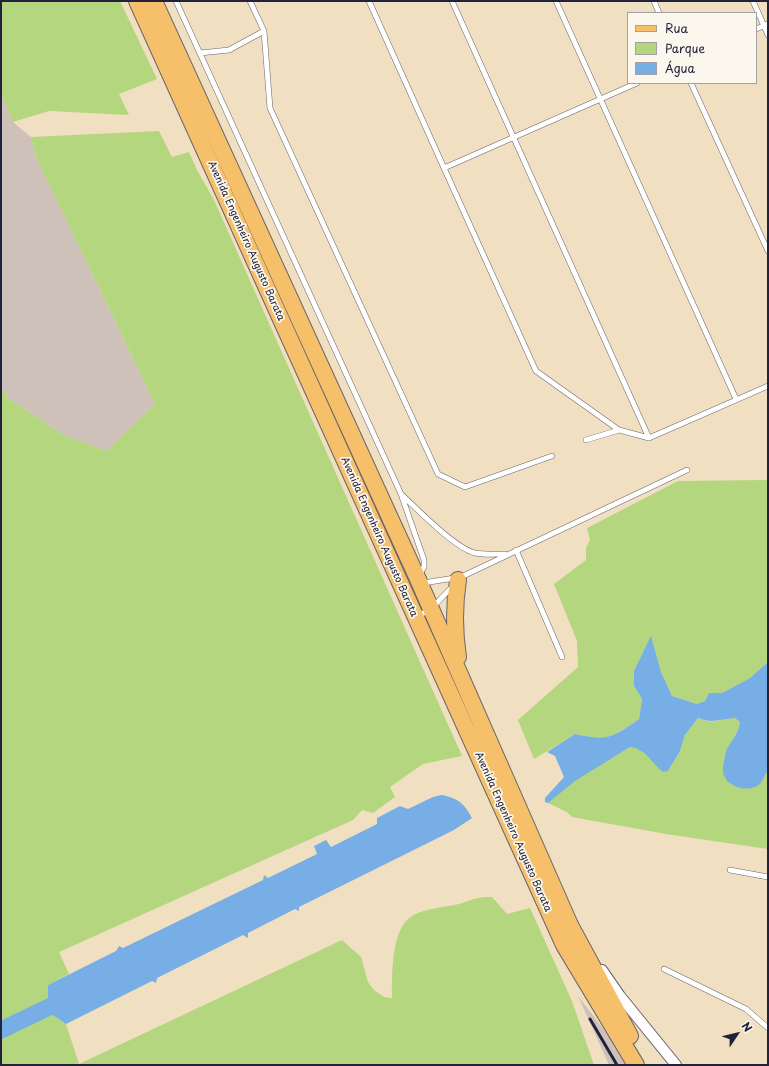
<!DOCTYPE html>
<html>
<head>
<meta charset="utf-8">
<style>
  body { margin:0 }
  #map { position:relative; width:769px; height:1066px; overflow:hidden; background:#f0e0c1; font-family:"Playpen Sans",sans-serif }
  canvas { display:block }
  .frame { position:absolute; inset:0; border:2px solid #22223b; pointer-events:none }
  .legend { position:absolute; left:627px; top:12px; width:130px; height:72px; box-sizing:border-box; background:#fbf7ec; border:1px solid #a4a2a5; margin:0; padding:5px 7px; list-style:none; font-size:12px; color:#22223b }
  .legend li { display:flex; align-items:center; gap:8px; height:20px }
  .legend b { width:20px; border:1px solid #a4a2a5 }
  .north { position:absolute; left:717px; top:1014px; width:40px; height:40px; -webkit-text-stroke:3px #fbf7ec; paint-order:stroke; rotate:55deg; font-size:11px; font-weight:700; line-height:16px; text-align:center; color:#22223b }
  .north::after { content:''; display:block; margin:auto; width:14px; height:18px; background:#22223b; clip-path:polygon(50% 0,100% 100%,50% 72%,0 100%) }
</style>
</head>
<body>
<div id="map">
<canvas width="769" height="1066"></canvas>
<div class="frame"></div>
<ul class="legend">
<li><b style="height:5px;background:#f6c06b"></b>Rua</li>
<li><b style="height:11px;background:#b4d67e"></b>Parque</li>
<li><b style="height:11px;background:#76aee5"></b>Água</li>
</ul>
<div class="north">N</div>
</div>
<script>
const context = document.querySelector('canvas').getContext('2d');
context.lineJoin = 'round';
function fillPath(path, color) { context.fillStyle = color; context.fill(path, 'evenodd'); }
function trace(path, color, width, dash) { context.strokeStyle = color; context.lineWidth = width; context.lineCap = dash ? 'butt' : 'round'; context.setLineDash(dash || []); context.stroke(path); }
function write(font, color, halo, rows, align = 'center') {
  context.font = font + ' "Playpen Sans",sans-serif'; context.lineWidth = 3.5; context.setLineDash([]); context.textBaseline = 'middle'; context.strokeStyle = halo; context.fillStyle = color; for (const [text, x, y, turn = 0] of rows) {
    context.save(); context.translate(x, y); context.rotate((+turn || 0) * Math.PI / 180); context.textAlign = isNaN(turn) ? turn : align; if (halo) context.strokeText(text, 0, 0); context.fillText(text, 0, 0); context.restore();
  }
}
fillPath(new Path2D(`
  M1,94L13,122L31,137L36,157L155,404L107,451L65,436L8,398L1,387Z
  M578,996L631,1065H609Z`), '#cec1ba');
fillPath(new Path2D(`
  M1,1H120L157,79L119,94L129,115L49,111L13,122L1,94Z
  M159,131L172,157L189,152L197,170L214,200L462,756L423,764L390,787L395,797L373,813L362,810L353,820L59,952L69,974L48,985L53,1015L66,1024L79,1064L342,940L361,957L368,982L374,990L384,997L392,998C392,976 391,933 409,918C421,909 440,908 454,905C470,902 474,896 492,897L507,914L530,908L572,1001L594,1065H1V387L8,398L65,436L107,451L155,404L36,157L31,137Z
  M768,480V662L750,678L722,693H709L705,701L697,704L672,696L661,672L651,637L634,686L642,699L639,719C611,738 608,741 575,734L534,759L518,720L578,667L577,641L554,584L586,560V548L590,540L587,528L678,481Z
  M698,718C711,725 721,719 735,718L740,722C735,745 718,754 725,779L764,778L768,770V849L666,834L572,817L567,812L548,803L575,780L630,747C642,749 653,757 658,768L668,771L680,751L685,735Z`), '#b4d67e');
fillPath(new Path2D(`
  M651,636L661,672L672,696L697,704L705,701L709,693H722L750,678L768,662V770C765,775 762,783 757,786C745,793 721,785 723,768C723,764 726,750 728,747C734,738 738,733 740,722L735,718C721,719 711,724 698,718L685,735L680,751L668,771L663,772C651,763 648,750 630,747L575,781L548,803L545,802V798L564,777L555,756L547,752L575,734C608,741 612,738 639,719L642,699L634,686V671Z
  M441,795C458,798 464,803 472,818L454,830L299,907V911L295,909L248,933V938L243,935L157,978L156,983L152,981L66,1024L53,1015L48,1008V985L116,951L119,946L123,948L263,880L264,875L268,878L317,854L314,846L326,840L331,847L377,824V818L400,806L408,809L433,797Z`), '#76aee5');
trace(new Path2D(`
  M1,1030L68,998`), '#76aee5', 17);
const service = new Path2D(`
  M176,1L401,494L424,560V567L419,575
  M250,1L264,31L270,108L438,474L465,487L552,456
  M369,1L444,168L637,83
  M452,1L649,438L619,430L586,440
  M556,1L736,399
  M654,1L659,13
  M753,1L768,35
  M756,29L768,24
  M200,53L229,50L264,31
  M691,83L768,251
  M444,168L536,371L619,430
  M649,438L768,386
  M402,495C418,510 455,548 475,553C485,555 495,554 505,554
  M516,550L562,657
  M423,583L461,577L687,470
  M418,616L431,609L452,587
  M730,870L768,877
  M664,969L746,1009L768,1028`);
const minor = new Path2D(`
  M602,970L620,996L676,1065`);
const primary = new Path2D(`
  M137,1L564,945L636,1065
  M154,1L417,577L570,925L630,1036
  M458,657C454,631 454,606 458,580`);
trace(service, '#6a646a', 6);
trace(minor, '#6a646a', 12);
trace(primary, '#6a646a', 18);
trace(service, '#fff', 5);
trace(minor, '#fff', 10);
trace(primary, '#f6c06b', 16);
trace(new Path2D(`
  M590,1019L617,1065`), '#22223b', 3);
write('10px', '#22223b', '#fbf7ec', [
  ["Avenida Engenheiro Augusto Barata",246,241,66],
  ["Avenida Engenheiro Augusto Barata",379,537,66],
  ["Avenida Engenheiro Augusto Barata",513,832,66]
]);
</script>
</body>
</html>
